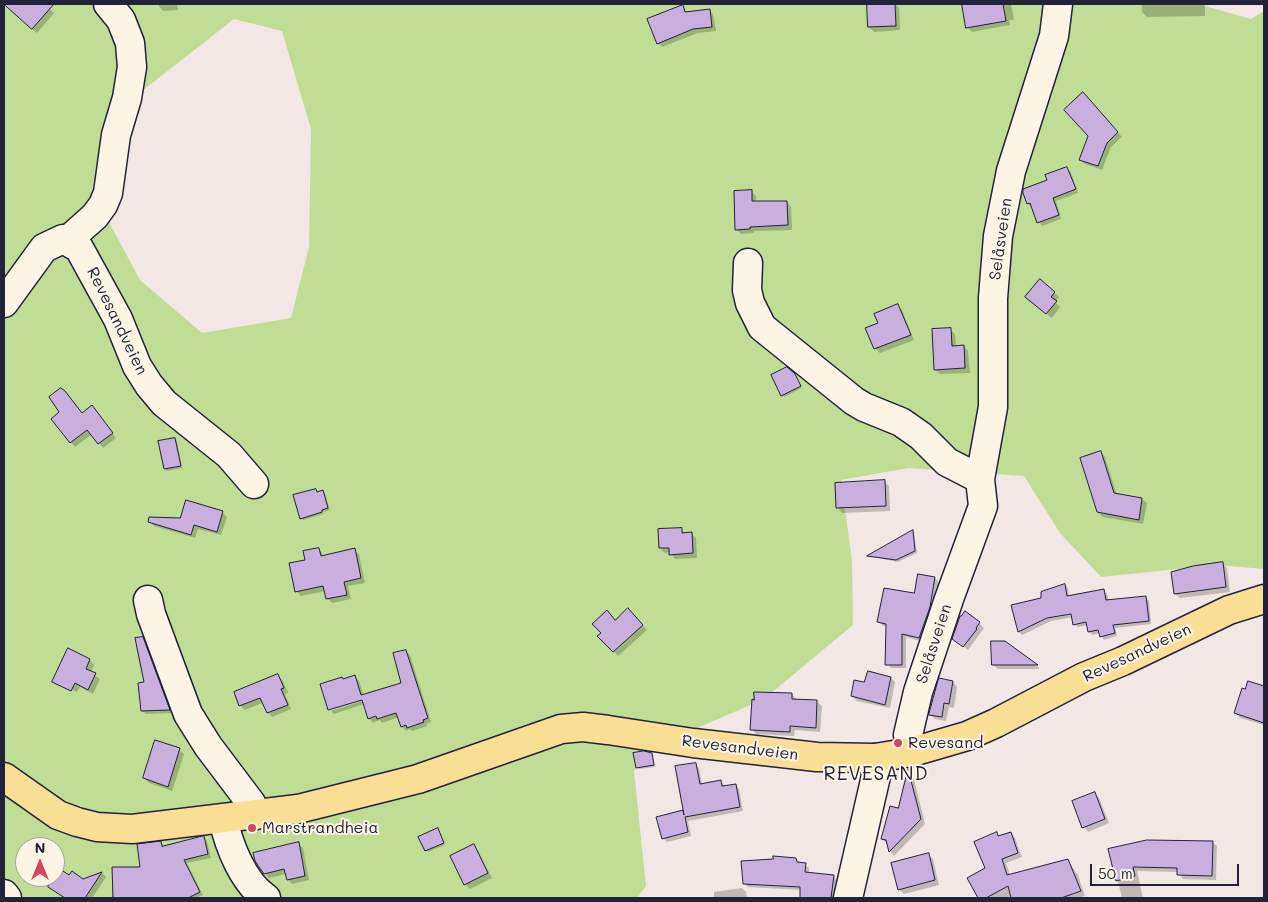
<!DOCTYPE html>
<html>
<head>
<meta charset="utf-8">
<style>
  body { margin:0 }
  #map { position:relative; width:1268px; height:902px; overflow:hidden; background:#f2e7e4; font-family:Mali,sans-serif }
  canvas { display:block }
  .frame { position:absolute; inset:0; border:5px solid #22223b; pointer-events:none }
  .north { position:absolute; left:15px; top:837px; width:50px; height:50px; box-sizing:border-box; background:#fcf5e5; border:1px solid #a5a1a1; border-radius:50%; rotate:0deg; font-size:14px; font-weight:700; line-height:20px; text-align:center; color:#22223b }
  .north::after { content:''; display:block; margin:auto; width:18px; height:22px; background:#d1495b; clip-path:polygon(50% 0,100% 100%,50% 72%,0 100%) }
  .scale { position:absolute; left:1090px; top:864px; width:149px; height:22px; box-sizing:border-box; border:2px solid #22223b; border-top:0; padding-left:6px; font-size:15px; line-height:18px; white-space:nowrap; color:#22223b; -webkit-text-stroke:4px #fcf5e5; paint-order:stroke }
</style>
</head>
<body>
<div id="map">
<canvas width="1268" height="902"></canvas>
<div class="frame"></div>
<div class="north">N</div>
<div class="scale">50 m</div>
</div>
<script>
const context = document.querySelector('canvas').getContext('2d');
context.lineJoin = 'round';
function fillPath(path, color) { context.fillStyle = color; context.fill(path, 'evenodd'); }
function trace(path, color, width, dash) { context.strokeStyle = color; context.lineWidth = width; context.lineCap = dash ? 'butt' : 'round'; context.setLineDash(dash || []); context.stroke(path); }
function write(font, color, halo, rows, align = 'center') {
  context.font = font + ' Mali,sans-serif'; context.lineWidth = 4; context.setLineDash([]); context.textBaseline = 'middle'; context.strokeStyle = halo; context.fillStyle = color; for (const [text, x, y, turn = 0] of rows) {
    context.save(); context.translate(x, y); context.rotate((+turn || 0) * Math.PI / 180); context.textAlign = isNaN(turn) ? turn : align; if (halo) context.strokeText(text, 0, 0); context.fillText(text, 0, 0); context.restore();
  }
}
fillPath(new Path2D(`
  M4,4H1198L1251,19L1264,11V569L1217,565L1101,577L1060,533L1024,476L908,468L841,480L852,560L853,625L764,699L654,747L634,771L646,886L637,898H4ZM234,19L282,31L311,129L309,247L291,318L202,333L140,280L110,224V179L142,91ZM25,847H55V877H25Z`), '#c1dd95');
fillPath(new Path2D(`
  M4,4H44L54,13L37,33Z
  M159,4H177L178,10L163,11L159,6Z
  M895,4L899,8L900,30L874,32L869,27L868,5Z
  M963,4H1011L1014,20H1009L1010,25L972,32L967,27Z
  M1142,4H1205V16L1147,17L1142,12Z
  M682,6L687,13L709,10L713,14L716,31L698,33L662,47L658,43Z
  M1087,98L1122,137L1111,147L1102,170L1085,164L1081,160L1089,136Z
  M1067,169L1071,172L1078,193L1056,201L1061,219L1042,226L1028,203L1049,181Z
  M751,191L756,196V203L787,202L791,207L792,230L754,231V233L741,234L736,229Z
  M1040,281L1059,297L1055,302L1060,307L1052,318L1031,302Z
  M897,306L902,310L914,340L880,353L875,348L879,324Z
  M950,329L955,334L956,347L964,346L968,351L970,373L940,374L935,369Z
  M794,375L802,388L784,397L773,377Z
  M65,392L83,414L92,407L116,438L103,448L92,434L75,447L71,442L61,413Z
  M175,439L177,441L182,468L167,471L165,469L160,442Z
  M1101,452L1105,457L1117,495L1142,499L1147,503L1143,524L1103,517L1098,512Z
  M884,482L889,486L890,511L842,513L838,508Z
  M315,490L318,493L323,492L325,494L330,510L323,512L324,514L303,520L301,518Z
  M186,502L223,513L227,517L221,535L198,529L195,538L154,526L150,521L181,519Z
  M681,529L686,534L691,533L696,538L697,558L675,559L670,552L665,553L660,548Z
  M913,532L914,533L917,553L898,562L869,556Z
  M319,549L324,556L354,550L359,554L365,583L348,586L351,599L332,603L327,598L326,591L301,596L296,591L307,561Z
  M1222,563L1227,568L1230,592L1180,598L1175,594Z
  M935,578L939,582L933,612L923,642L906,637V668H891L887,664V626H883L879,622Z
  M1065,585L1068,588L1069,597L1104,591L1107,594L1109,601L1145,597L1149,601L1151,624L1115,628L1117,636L1104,640L1100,633L1093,635L1089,632L1088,625L1078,627L1074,624L1073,617L1051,621L1022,635L1019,632L1013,606L1043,599Z
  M628,610L647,630L618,656L599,636Z
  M979,623L984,628L968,650L959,643Z
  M142,638L146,641L172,713L146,714L142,711L146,684Z
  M1005,642L1037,666L1040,669H998L993,665Z
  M69,650L90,660L94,665L91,672L100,679L93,694L80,687L77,692L58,683V685L54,681Z
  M406,651L410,655L431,722L426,724L427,726L412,731L410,729L406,731L402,727L399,717L382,723L380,720L373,723L369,718L364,704L334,714L331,711L368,699L367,697L330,710L322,685L355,677L359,681L364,696L403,683Z
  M278,676L283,681L288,693L285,694L291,709L272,717L268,712L264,702L245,710L240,705Z
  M891,678L895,682L890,708L857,701L852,696L865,684Z
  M953,682L957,687L954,708L949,707L946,721L935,719L930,714Z
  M1249,683L1264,687V725L1240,718L1235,713Z
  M792,694L797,700L817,701L822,706L820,732L795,730L794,736L756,734L752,729Z
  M179,750L184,754L172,791L149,783L144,778Z
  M651,754L653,756L655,767L639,769L637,767Z
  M695,764L699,768L702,784L721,781L725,787L735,785L739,789L743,811L688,821L691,836L667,842L663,838L682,812L685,814Z
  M909,771L913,775L925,824L894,856L890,851L888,844L882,839L899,810Z
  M1095,794L1099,798L1109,823L1088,832L1084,827Z
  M438,829L445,845L428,852L426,850Z
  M1011,833L1015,838L1022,857L1006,863L1010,875L1068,861L1078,875L1085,896L1078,898H980L969,878L987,869L996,834L999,837Z
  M204,837L207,841L211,858L187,863L203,895L195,898H112V868H141L161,843L164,846Z
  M1212,842L1217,846L1216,880L1183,879L1178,872L1137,871L1143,898H1122L1110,850Z
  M298,844L303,848L309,880L292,884L288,880L286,874L269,878L265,873Z
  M474,846L478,851L492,878L470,889L465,884Z
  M928,855L933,859L939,885L904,894L899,889Z
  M796,859L809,868V874L833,876L837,880L835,898H802V890L748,887L744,883Z
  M102,873L106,877L92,898H64L50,887L70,877L83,880Z
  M742,888L746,892L747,898H714V892Z`), '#0003');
const building = new Path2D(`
  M4,4H54L32,29Z
  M867,4H895L896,26L868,27Z
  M962,4H1003L1006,21L966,28Z
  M683,5L685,12L710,9L712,27L693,29L657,44L647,19Z
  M1083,92L1118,132L1107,143L1098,166L1079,160L1088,136L1064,110Z
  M1067,167L1076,189L1053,198L1059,215L1037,223L1030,203L1027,204L1023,193V189L1047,180L1045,175Z
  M752,190V201H787L788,225L750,227V229L735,230L734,191Z
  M1040,279L1055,292L1051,297L1057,301L1046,314L1025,297Z
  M898,304L911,335L874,349L865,328L878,323L874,314Z
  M951,328L952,346L964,345L965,368L934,370L932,329Z
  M787,367L795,374L801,386L781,396L771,375Z
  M61,388L65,391L82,413L92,405L113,433L98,444L87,430L70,443L51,419L59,412L49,397Z
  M175,438L181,466L164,469L158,441Z
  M1101,451L1114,493L1142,498L1139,520L1097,512L1080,458Z
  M885,480L886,506L836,508L835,483Z
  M316,489L317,492L323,490L328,508L322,510V512L300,519L293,495Z
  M186,500L223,511L217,532L194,525L191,535L148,522L149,517L180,518Z
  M682,528V533L692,532L693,553L669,555V548H659L658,529Z
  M913,530L915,551L896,560L867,556Z
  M319,548L321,556L355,548L361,578L344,582L347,595L326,599L323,586L295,592L289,563L305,560L303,551Z
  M1223,562L1226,587L1174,594L1171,572L1193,566Z
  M918,574L935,577L930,607L919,638L902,634V665H885L886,624L877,622L884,588L914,593Z
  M1065,584L1067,596L1104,589L1106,600L1146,596L1149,621L1113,625L1115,633L1100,637L1098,630L1088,632L1086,622L1073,625L1071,614L1047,618L1018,632L1011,605L1041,598V592Z
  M628,608L643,625L613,652L597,636L601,633L592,624L607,610L615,620Z
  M965,611L980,622L976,628L977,629L963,647L952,639L960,616H961Z
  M143,637L170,710L141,711L138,683L144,682L135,638Z
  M991,641H1005L1038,665H992Z
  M68,648L90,659L86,669L96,673L88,690L75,683L71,691L52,682Z
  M406,650L428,718L423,720L424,722L407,728L406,725L401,727L396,713L377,719L376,716L368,719L362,700L328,710L320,684L342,677L343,679L355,675L361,695L401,683L393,653Z
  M868,671L891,677L885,705L851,696L854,680L864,682Z
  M278,674L284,688L281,689L288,705L267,713L260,698L239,706L234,692Z
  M939,678L953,681L949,704L944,703L942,717L929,715Z
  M1248,681L1264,686V723L1234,713L1242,688L1245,689Z
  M754,692L792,693V699L817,700L816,728L790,726V732L750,730L752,699L754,700Z
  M155,740L180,748L168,787L143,778Z
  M644,751L652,753L654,765L636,768L633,753Z
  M696,763L700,784L721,780L722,786L736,784L740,807L685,817L688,832L662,839L656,817L683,810L684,815L675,766Z
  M908,769L921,819L889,852L886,840L881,839L890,806L898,808Z
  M1095,792L1105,819L1082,828L1072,801Z
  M438,828L444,843L425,851L418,837Z
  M997,832L998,836L1011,832L1018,853L1002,859L1007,875L1068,859L1081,891L1061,898H1011L1008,886L986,898H978L967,878L985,868L974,842Z
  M204,836L208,854L184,860L200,892L188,898H113L112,867H140L137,844L161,841L162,846Z
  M1147,840L1213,841L1212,876L1177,875V868L1133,867L1135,876L1116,881L1108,849Z
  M299,842L305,876L287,880L284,869L264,874L255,861L253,853Z
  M474,844L488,873L464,885L450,856Z
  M929,853L935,880L898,890L891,863Z
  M773,856L796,858L797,862L806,863L805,872L834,875L831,898H800V887L743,884L741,861L773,859Z
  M60,869L69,875L72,871L83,879L102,872L85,898H65L48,887Z`);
fillPath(building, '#c9afde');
trace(building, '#22223b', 1);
const minor = new Path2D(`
  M67,241L95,216L103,205L108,193L116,135L127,98L132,67L130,43L121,20L108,4
  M748,263L747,290L750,303L762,327L854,401L864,407L901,422L921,436L947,462L980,479
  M4,303L44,248L63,239L79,248L118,319L137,366L149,385L164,403L229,455L254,484
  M148,600L151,614L188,714L208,746L251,803L256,815
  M912,752L908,735L918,692L949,599L983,506L980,479L993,407V298L998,236L1011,171L1054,36L1058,4
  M223,819C229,846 243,882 266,898
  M4,894L7,898
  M848,898L876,776L875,758`);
const major = new Path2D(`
  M4,777L58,815L77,822L97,827L132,829L298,809L418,779L561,729L583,727L608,730L693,743L817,757L875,758L912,752L967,736L996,723L1084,677L1123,661L1229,610L1264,599`);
trace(minor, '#22223b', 31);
trace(major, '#22223b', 31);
trace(minor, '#fcf5e5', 28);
trace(major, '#f9df96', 28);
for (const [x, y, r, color] of [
  [898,743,5,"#d1495b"],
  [252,828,5,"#d1495b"]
]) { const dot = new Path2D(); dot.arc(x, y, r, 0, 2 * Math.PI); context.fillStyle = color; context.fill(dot); trace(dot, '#fcf5e5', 2); }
write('16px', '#22223b', '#fcf5e5', [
  ["Selåsveien",1001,239,-82],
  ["Revesandveien",117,321,64],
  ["Selåsveien",934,644,-72],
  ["Revesandveien",1137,653,-25],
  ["Revesandveien",740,748,7]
]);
write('16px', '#22223b', '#fcf5e5', [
  ["Revesand",908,743],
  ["Marstrandheia",262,828]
], 'left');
context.letterSpacing = '1px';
write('19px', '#22223b', '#fcf5e5', [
  ["REVESAND",876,774]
]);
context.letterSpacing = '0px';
</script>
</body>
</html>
